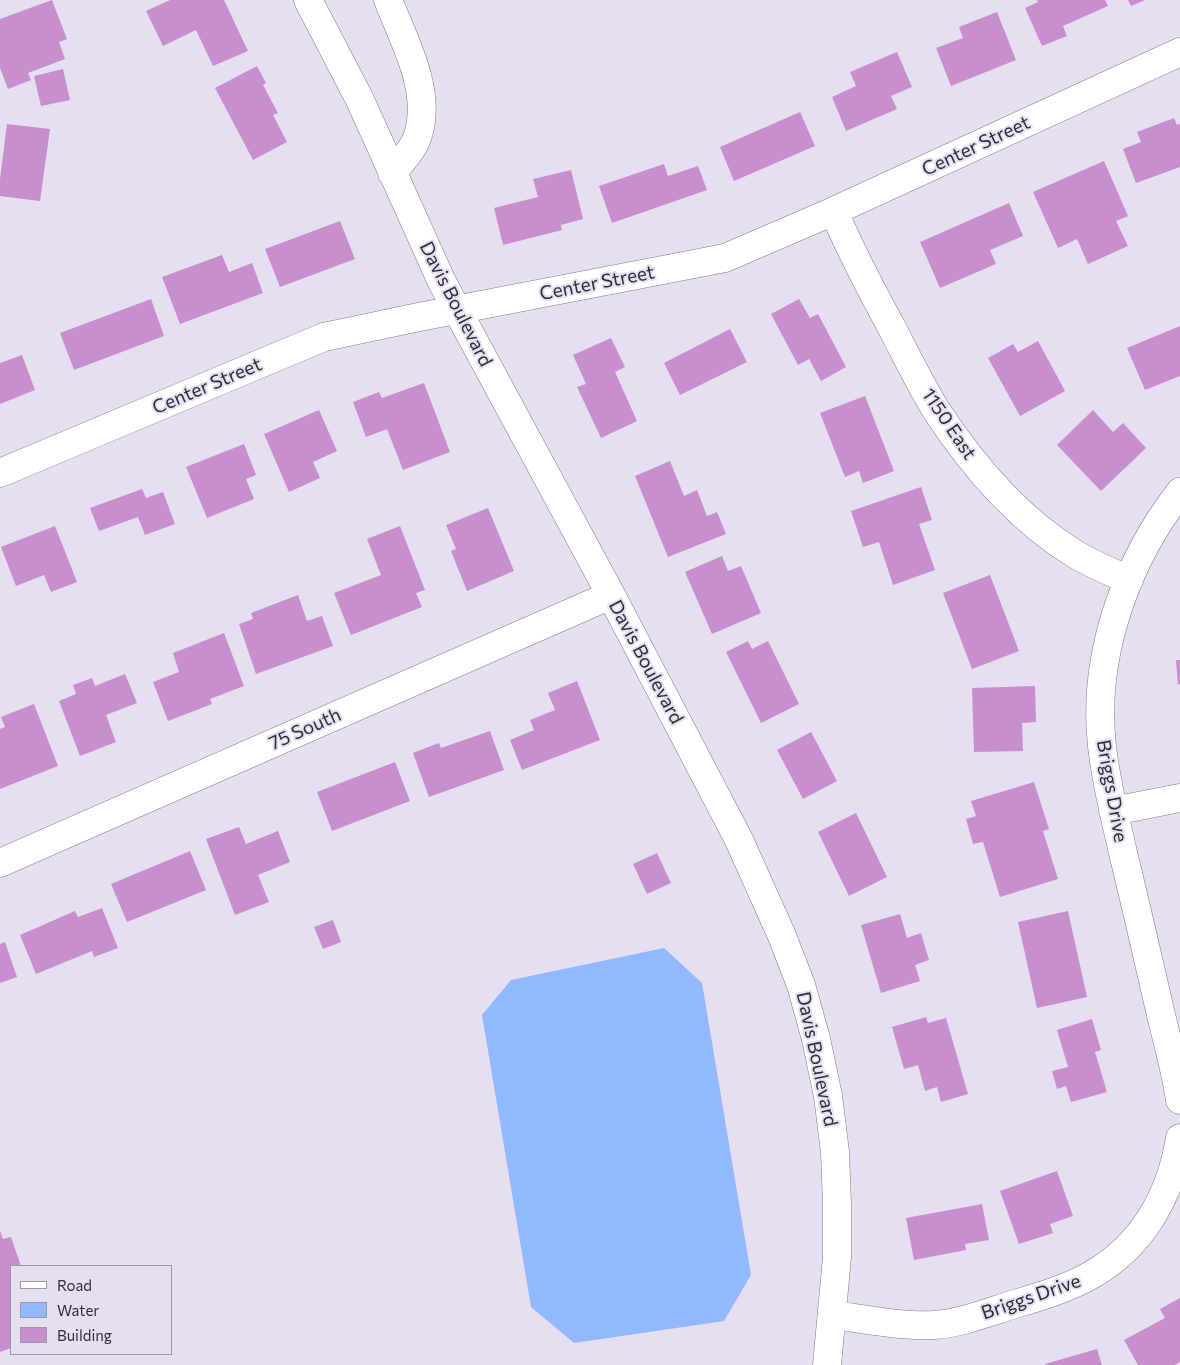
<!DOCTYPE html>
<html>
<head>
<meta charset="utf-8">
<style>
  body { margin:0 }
  #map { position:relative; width:1180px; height:1365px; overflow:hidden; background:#e5dff1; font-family:Commissioner,sans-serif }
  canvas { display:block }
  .legend { position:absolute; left:10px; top:1265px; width:162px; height:90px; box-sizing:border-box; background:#e5dff1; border:1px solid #9d98a6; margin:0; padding:6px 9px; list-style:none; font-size:15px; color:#302e35 }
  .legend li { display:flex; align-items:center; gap:10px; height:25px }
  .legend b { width:25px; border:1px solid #9d98a6 }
</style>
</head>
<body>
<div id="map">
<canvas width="1180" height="1365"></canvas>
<ul class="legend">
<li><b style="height:6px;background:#fff"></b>Road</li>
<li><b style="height:14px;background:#92b8fd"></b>Water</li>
<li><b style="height:14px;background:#c78fce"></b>Building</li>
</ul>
</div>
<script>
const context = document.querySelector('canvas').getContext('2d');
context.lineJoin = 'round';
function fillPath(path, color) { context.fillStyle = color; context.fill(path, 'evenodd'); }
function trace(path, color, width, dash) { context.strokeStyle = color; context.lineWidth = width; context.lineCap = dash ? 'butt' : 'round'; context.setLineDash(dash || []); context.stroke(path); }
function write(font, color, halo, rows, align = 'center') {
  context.font = font + ' Commissioner,sans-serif'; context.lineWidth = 4; context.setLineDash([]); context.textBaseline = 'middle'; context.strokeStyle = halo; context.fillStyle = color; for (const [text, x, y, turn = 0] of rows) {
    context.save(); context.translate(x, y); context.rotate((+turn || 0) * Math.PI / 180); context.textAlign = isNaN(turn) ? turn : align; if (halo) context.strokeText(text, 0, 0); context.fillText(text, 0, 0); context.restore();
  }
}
fillPath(new Path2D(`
  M664,948L702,983L751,1275L724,1321L574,1343L531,1307L482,1015L511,980Z`), '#92b8fd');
fillPath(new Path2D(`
  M52,0L67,39L59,42L65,59L28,73L31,80L8,89L0,68V19Z
  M170,0H224L248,51L213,66L196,30L163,46L146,11Z
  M1037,0H1105L1108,6L1063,26L1067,36L1042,46L1025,8L1038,2Z
  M1128,0H1145L1131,6Z
  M997,12L1016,60L951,86L936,48L963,38L959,27Z
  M897,52L912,87L891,96L897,109L846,131L832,97L856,86L850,72Z
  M257,66L266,83L263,85L278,113L273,115L287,142L253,160L215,88Z
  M63,69L70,100L41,106L34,76Z
  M800,112L815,146L734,181L720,147Z
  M1174,118L1177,125L1180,124V167L1136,183L1123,149L1141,142L1137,132Z
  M7,124L50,129L40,201L0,196V179Z
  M1104,161L1128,216L1116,221L1128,246L1088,264L1077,239L1058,248L1033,192Z
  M664,164L668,176L698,166L707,190L612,223L599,186Z
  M571,170L583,219L561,225L562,230L503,245L494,208L538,197L533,179Z
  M1009,203L1023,236L990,250L996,264L940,288L920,242Z
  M340,221L355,259L280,287L265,249Z
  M222,255L229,272L252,263L263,293L180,324L162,277Z
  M151,299L164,336L74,370L60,333Z
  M799,299L810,318L818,314L846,367L821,381L809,359L798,365L771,314Z
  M1180,326V376L1145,390L1127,348Z
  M730,329L747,362L680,395L664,363Z
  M611,338L625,367L615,372L637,421L601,438L577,387L586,384L573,355Z
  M1038,341L1065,391L1020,416L988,358L1013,344L1018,352Z
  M22,355L35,390L0,404V363Z
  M424,383L450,452L403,470L387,429L366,437L353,402L379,392L382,398Z
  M865,396L894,471L863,483L859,471L845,477L820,413Z
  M319,410L337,451L313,462L320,478L289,492L264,434Z
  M1093,410L1113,432L1123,423L1146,448L1101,491L1057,445Z
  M244,444L256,475L246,479L254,499L207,518L186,467Z
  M670,461L684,496L697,490L707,516L717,512L726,534L668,557L635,476Z
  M921,487L932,520L919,524L935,570L893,585L879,542L863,547L851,511Z
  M142,489L146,498L163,492L175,524L145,535L138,517L99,531L90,508Z
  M488,508L514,571L467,591L451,551L456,549L446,525Z
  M55,526L77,582L51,592L44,575L16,586L1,547Z
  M400,526L425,590L416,593L422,607L351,635L334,593L381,575L367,539Z
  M722,556L728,571L741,566L761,613L712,634L685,572Z
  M990,575L1019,651L972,669L943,593Z
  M298,595L307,621L322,616L333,646L256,674L239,624L253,619L251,613Z
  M224,633L244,686L210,699L212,704L168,721L153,682L179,672L173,653Z
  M748,641L752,649L768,641L799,704L761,723L726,652Z
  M1176,660H1180V684L1178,685Z
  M125,674L137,703L106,715L116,742L80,756L59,701L76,694L73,685L92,678L95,686Z
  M577,681L600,740L522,770L510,740L534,730L530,720L555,710L548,693Z
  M1035,686L1036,722L1022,723L1023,751L974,752L972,688Z
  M34,704L58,766L0,789V729L5,727L1,717Z
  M490,731L504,770L429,797L413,753L439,743L441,748Z
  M811,732L837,781L803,799L777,750Z
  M395,762L410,801L332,831L317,792Z
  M1034,782L1049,829L1043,831L1058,879L1000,897L983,842L973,844L966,819L976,816L971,801Z
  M856,813L887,877L849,896L818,832Z
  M239,827L246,844L278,831L290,862L258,875L269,902L235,915L206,839Z
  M190,851L206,890L127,922L111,884Z
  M657,853L671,883L647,894L633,864Z
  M102,908L118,948L94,957L92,951L36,974L20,935L75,911L78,917Z
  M1068,911L1087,997L1037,1008L1018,922Z
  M900,914L907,938L921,933L929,960L915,965L920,981L881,993L861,925Z
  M333,920L341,942L323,949L314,927Z
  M5,942L17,977L0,983V944Z
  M926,1017L928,1023L946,1018L968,1094L941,1102L937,1087L925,1091L918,1065L904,1069L892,1027Z
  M1092,1019L1101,1050L1095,1052L1107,1092L1071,1102L1066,1086L1057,1089L1052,1071L1068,1067L1057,1030Z
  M1057,1171L1073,1216L1050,1224L1053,1233L1019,1244L1000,1191Z
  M982,1204L989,1240L965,1244L966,1250L914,1260L906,1218Z
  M0,1231L3,1239L11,1237L21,1266H11V1348L0,1352Z
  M1180,1298V1362L1175,1365H1138L1124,1340L1165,1318L1160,1309Z
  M1097,1349L1102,1365H1045V1364Z`), '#c78fce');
const minor = new Path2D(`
  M308,0L360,100L442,282L611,595L739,840L782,936L801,985L816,1039L828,1096L835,1152L837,1204V1257L827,1365
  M388,0C404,41 432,90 418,135C414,149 401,162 392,173
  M834,211C851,252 872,291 893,330C907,357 920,384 936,410C972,465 1018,519 1075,554C1092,564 1111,572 1129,580
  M0,473L324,337L419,317L725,258L834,211L1180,52
  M1180,492C1125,563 1092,657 1102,746C1106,784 1116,821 1124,857C1137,910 1149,963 1161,1015C1168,1044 1176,1072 1180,1100
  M1113,811L1180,798
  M0,863L611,595
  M833,1315C863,1319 905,1327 935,1325C962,1323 989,1312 1015,1304C1042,1296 1069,1288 1093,1274C1144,1244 1171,1194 1180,1138`);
trace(minor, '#7f7989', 29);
trace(minor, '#fff', 28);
write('19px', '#302e35', '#e5dff1', [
  ["Center Street",976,146,-25],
  ["Center Street",597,283,-11],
  ["Davis Boulevard",456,304,63],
  ["Center Street",207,386,-23],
  ["1150 East",949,424,56],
  ["Davis Boulevard",646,662,62],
  ["75 South",305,729,-24],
  ["Briggs Drive",1112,791,80],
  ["Davis Boulevard",817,1059,78],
  ["Briggs Drive",1031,1297,-19]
]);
</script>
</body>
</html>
